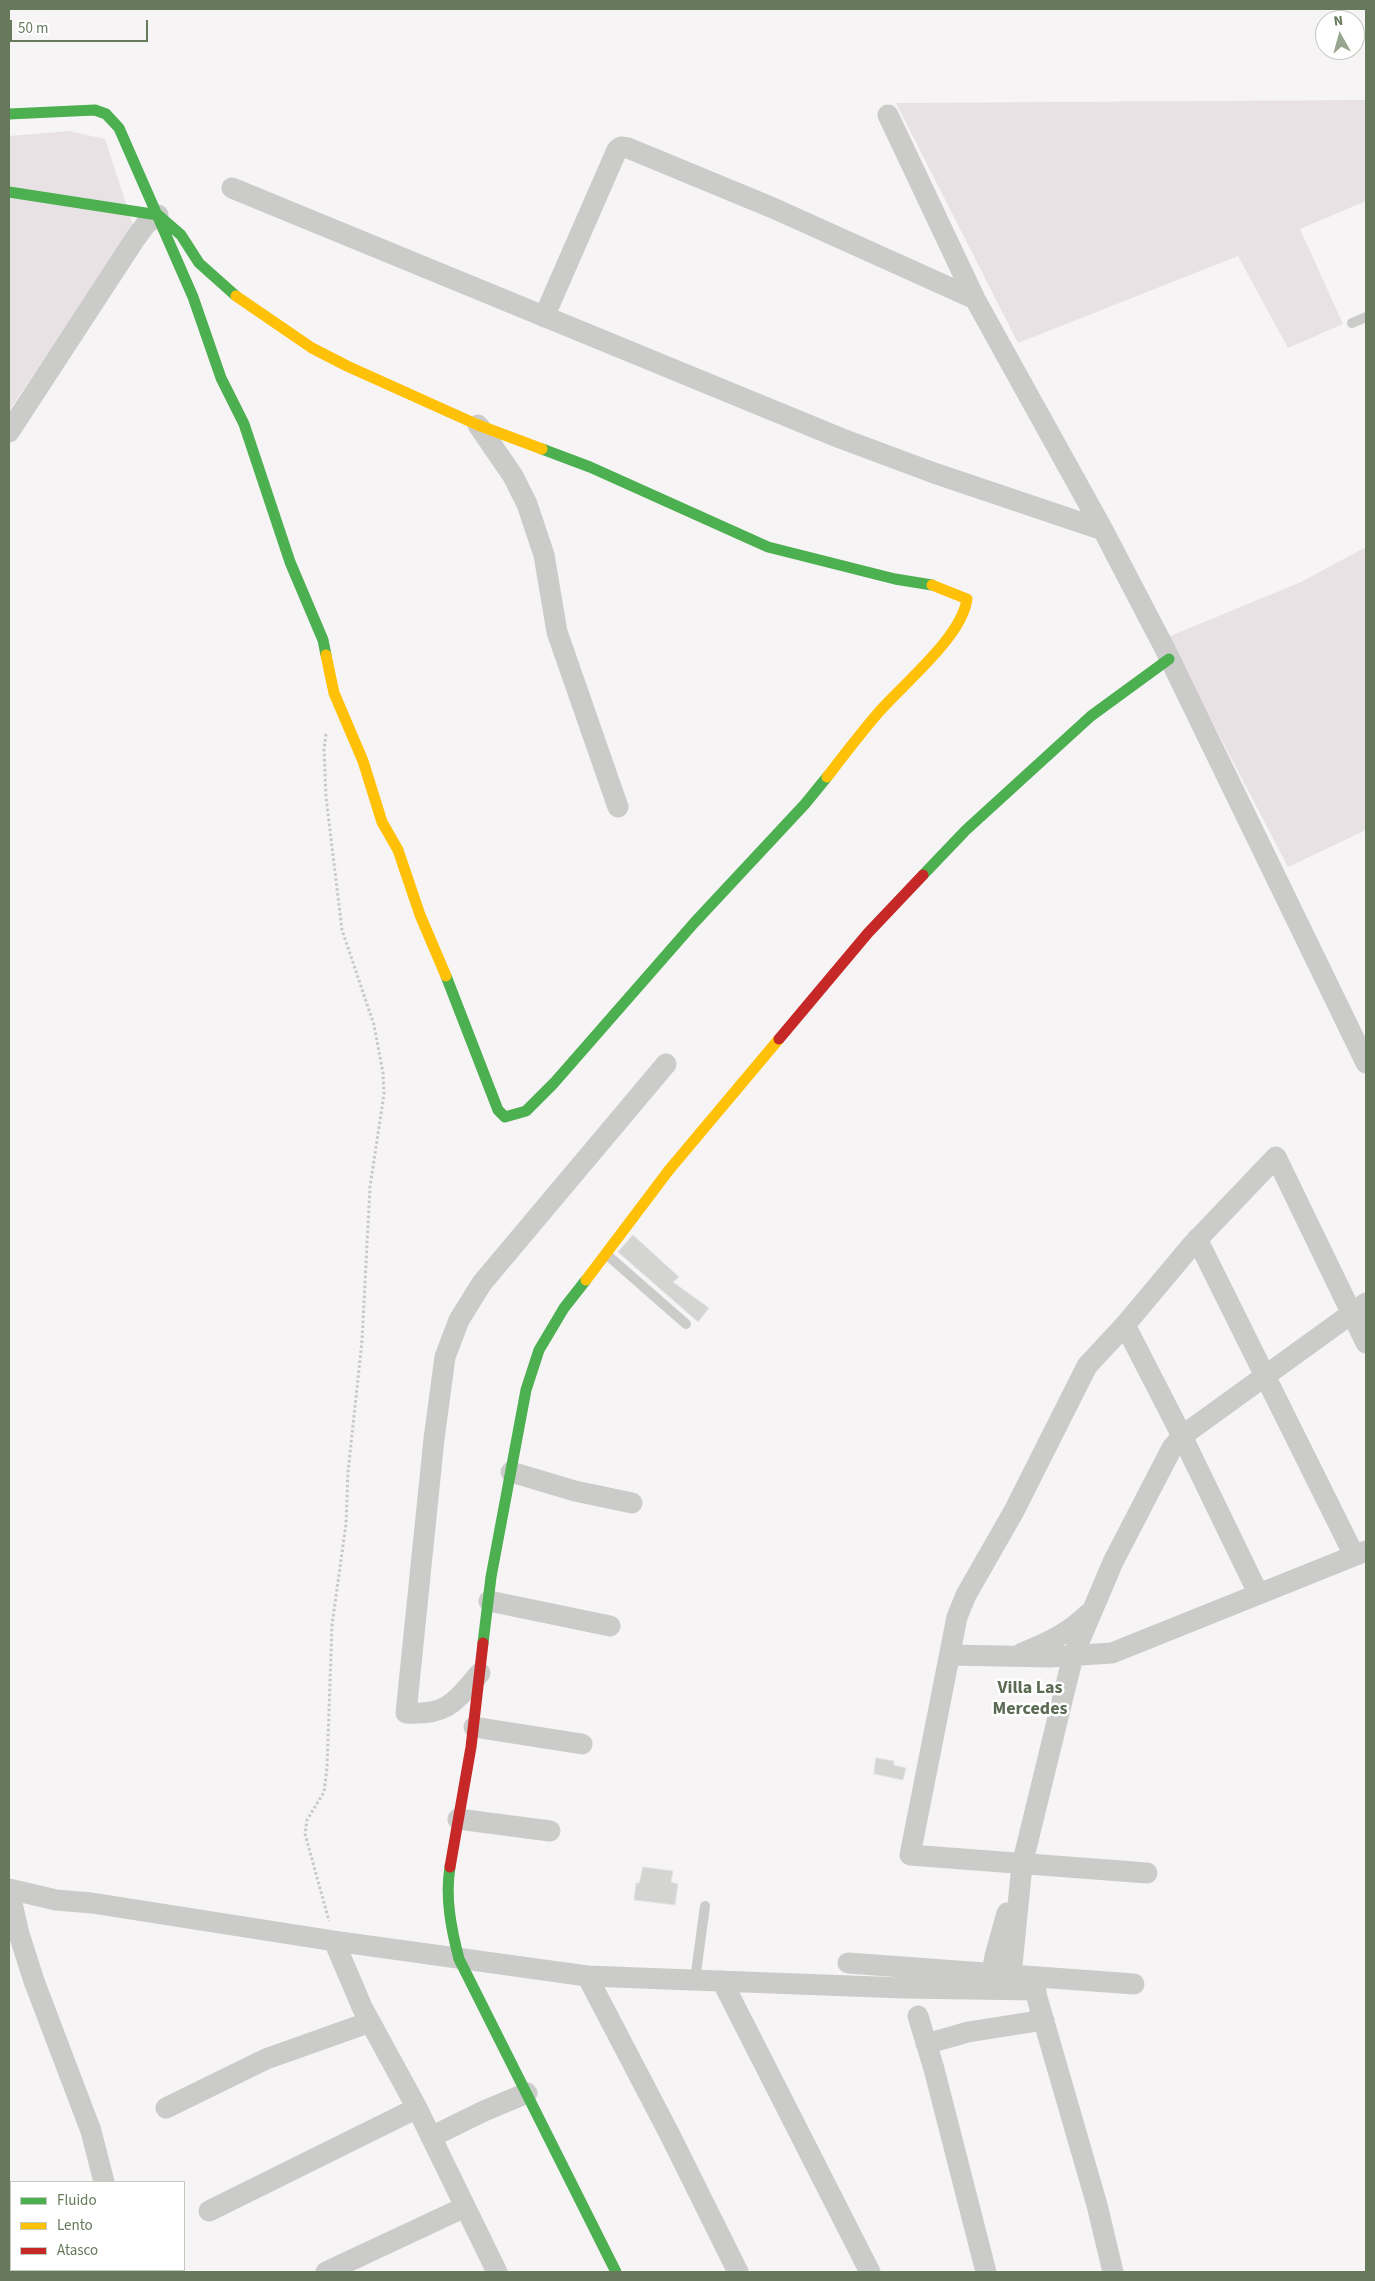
<!DOCTYPE html>
<html>
<head>
<meta charset="utf-8">
<style>
  body { margin:0 }
  #map { position:relative; width:1375px; height:2281px; overflow:hidden; background:#f6f4f5; font-family:"Source Sans 3",sans-serif }
  canvas { display:block }
  .frame { position:absolute; inset:0; border:10px solid #667a5b; pointer-events:none }
  .legend { position:absolute; left:10px; top:2181px; width:175px; height:90px; box-sizing:border-box; background:#fff; border:1px solid #c2cabd; margin:0; padding:6px 9px; list-style:none; font-size:15px; color:#667a5b }
  .legend li { display:flex; align-items:center; gap:10px; height:25px }
  .legend b { width:25px; border:1px solid #c2cabd }
  .north { position:absolute; left:1315px; top:10px; width:50px; height:50px; box-sizing:border-box; background:#fff; border:1px solid #c2cabd; border-radius:50%; rotate:353deg; font-size:14px; font-weight:700; line-height:20px; text-align:center; color:#667a5b }
  .north::after { content:''; display:block; margin:auto; width:18px; height:22px; background:#98a591; clip-path:polygon(50% 0,100% 100%,50% 72%,0 100%) }
  .scale { position:absolute; left:10px; top:20px; width:138px; height:22px; box-sizing:border-box; border:2px solid #667a5b; border-top:0; padding-left:6px; font-size:15px; line-height:18px; white-space:nowrap; color:#667a5b; -webkit-text-stroke:4px #fff; paint-order:stroke }
</style>
</head>
<body>
<div id="map">
<canvas width="1375" height="2281"></canvas>
<div class="frame"></div>
<ul class="legend">
<li><b style="height:6px;background:#4caf50"></b>Fluido</li>
<li><b style="height:6px;background:#ffc107"></b>Lento</li>
<li><b style="height:6px;background:#c62828"></b>Atasco</li>
</ul>
<div class="north">N</div>
<div class="scale">50 m</div>
</div>
<script>
const context = document.querySelector('canvas').getContext('2d');
context.lineJoin = 'round';
function fillPath(path, color) { context.fillStyle = color; context.fill(path, 'evenodd'); }
function trace(path, color, width, dash) { context.strokeStyle = color; context.lineWidth = width; context.lineCap = dash ? 'butt' : 'round'; context.setLineDash(dash || []); context.stroke(path); }
function write(font, color, halo, rows, align = 'center') {
  context.font = font + ' "Source Sans 3",sans-serif'; context.lineWidth = 5; context.setLineDash([]); context.textBaseline = 'middle'; context.strokeStyle = halo; context.fillStyle = color; for (const [text, x, y, turn = 0] of rows) {
    context.save(); context.translate(x, y); context.rotate((+turn || 0) * Math.PI / 180); context.textAlign = isNaN(turn) ? turn : align; if (halo) context.strokeText(text, 0, 0); context.fillText(text, 0, 0); context.restore();
  }
}
fillPath(new Path2D(`
  M1366,100V201L1300,229L1343,324L1288,348L1238,256L1018,343L896,103Z
  M69,131L105,139L133,225L9,411V136Z
  M1366,547V830L1288,867L1168,637L1301,582Z`), '#e9e2e4');
const building = new Path2D(`
  M633,1235L679,1277L673,1282L709,1308L698,1322L618,1252Z
  M876,1758L894,1761V1765L906,1768L903,1780L874,1774Z
  M643,1867L673,1871L671,1882L678,1884L675,1905L634,1900L636,1883H639Z`);
fillPath(building, '#d4d5d3');
trace(building, '#e5e4e4', 1);
trace(new Path2D(`
  M326,734L324,749L326,797L342,930L374,1025L383,1073L384,1094L370,1187L362,1341L348,1472L346,1524L332,1625L327,1768L324,1792L307,1820L305,1834L329,1921`), '#c7c9c6', 3, [2.5, 2.5]);
trace(new Path2D(`
  M1352,323L1366,317
  M606,1254L686,1324
  M695,1980L705,1906`), '#cbccca', 10);
trace(new Path2D(`
  M888,115L975,299L1103,530L1165,649L1366,1063
  M232,188L840,438L934,473L1103,530
  M544,317L617,150L621,147L628,148L773,208L975,299
  M478,425L513,476L527,504L544,555L557,632L618,807
  M9,432L135,239L146,224L158,215
  M1197,1239L1354,1555
  M1125,1325L1182,1436L1258,1593
  M511,1472L575,1491L632,1503
  M489,1601L610,1626
  M1022,1653C1047,1643 1069,1633 1088,1614
  M950,1655L1050,1657L1112,1653L1366,1551
  M480,1673C454,1703 448,1715 406,1713L434,1439L445,1357L459,1320L482,1283L666,1064
  M474,1727L582,1744
  M458,1819L550,1831
  M1147,1873L910,1855L957,1617L966,1595L1014,1511L1087,1366L1125,1325L1192,1245L1276,1157L1366,1343
  M9,1889L56,1900L92,1903L334,1941L587,1976L903,1988L1036,1990
  M9,1890L19,1934L34,1981L91,2131L104,2182
  M334,1941L362,2007L417,2108L497,2272
  M848,1963L1134,1984
  M992,1973L995,1956L1007,1913
  M1011,1975L1022,1865L1073,1656L1113,1562L1172,1448L1182,1436L1366,1303
  M587,1976L669,2133L738,2272
  M1031,1977L1097,2205L1113,2272
  M722,1981L870,2272
  M918,2016L934,2069L986,2272
  M926,2044L968,2032L1044,2020
  M166,2108L266,2059L370,2022
  M431,2137L484,2111L527,2093
  M209,2211L417,2108
  M138,2270L139,2272
  M326,2272L465,2207`), '#cbccca', 21);
trace(new Path2D(`
  M9,114L95,110L106,114L119,128L193,297L221,378L244,424L290,562L323,640L326,655
  M9,192L158,215L181,235L199,263L236,296
  M542,449L590,467L768,547L895,579L932,585
  M923,875L966,830L1091,716L1169,659
  M446,976L498,1110L505,1117L526,1111L554,1083L694,923L805,804L827,777
  M483,1643L491,1577L526,1390L539,1350L564,1308L586,1280
  M450,1867C445,1898 451,1928 459,1959L616,2272`), '#4caf50', 11);
trace(new Path2D(`
  M236,296L312,348L347,366L478,425L542,449
  M326,655L334,693L363,761L382,822L398,850L420,915L446,976
  M827,777C844,755 860,734 878,713C903,684 962,637 967,599L932,585
  M586,1280L669,1170L779,1039`), '#ffc107', 11);
trace(new Path2D(`
  M779,1039L868,933L923,875
  M450,1867L471,1747L483,1643`), '#c62828', 11);
write('bold 18px', '#5b6a52', '#fff', [
  ["Villa Las",1030,1689],
  ["Mercedes",1030,1710]
]);
</script>
</body>
</html>
